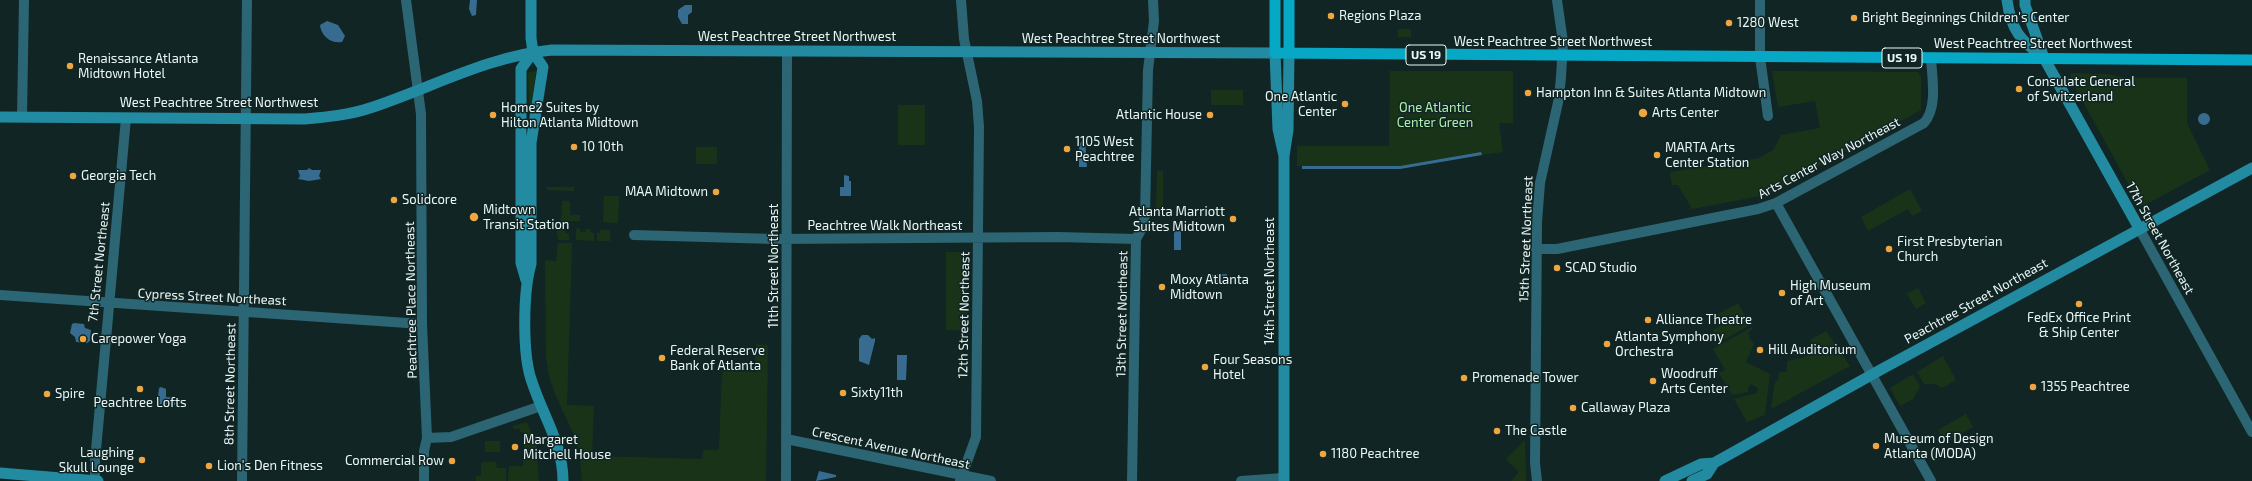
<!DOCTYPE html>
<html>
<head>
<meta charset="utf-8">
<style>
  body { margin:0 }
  canvas { display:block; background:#102524 }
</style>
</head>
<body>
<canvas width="2252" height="481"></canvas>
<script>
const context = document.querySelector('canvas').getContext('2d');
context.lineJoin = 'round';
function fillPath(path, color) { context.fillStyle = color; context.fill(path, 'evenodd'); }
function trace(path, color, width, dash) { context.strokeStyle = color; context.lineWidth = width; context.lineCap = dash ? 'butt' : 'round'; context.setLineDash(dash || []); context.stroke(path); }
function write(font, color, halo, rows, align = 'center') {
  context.font = font + ' "Exo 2",sans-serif'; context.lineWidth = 3; context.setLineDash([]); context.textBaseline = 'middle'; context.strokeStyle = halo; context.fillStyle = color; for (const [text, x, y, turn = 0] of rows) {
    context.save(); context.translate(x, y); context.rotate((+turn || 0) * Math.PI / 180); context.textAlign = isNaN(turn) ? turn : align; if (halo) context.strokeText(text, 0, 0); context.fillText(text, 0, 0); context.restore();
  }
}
fillPath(new Path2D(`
  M1398,29H1411V37H1398Z
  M536,71L530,115L529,116L528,72Z
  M1390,71H1513V123H1499L1503,152L1482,155L1481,152L1400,166H1297V146H1389Z
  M1772,71L1918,72L1921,77V110L1766,195L1692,209L1678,185H1672L1670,172L1759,158L1773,150L1781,135L1820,128L1815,101L1778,107Z
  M2071,73L2106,74L2128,78H2187V123L2210,170L2141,207L2070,78Z
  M1211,90H1243V105H1211Z
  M898,105H925V145H898Z
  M696,147H717V164H696Z
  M1157,171H1163V211H1156Z
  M547,187H574V191L547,190Z
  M1910,189L1922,211L1912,216L1908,209L1868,231L1861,217Z
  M604,196H619L618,223L603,222Z
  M562,201H570V215H580V221H561Z
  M556,228H565V233L569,234V240H558Z
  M576,228L580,229V232H585L586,229H590V232L594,233V241L576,240Z
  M600,230H610V241H597V233H600Z
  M558,243H572L567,405L594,406L592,456L702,459L703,450H719L722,371L755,372L756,344L768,345L766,481H582L579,451L574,435L555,394L549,376L546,358L545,260L556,261Z
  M946,252H967V330H946Z
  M1918,288L1926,303L1916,309L1907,294Z
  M1738,303L1750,325L1720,342L1713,330L1722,325L1716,315Z
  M1752,327L1753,329L1748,332L1750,337L1749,338L1754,344L1746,362L1770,374L1765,415L1747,422L1734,399L1757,393L1758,388L1751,384L1748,388V392L1732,395L1719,373L1725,370L1713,349Z
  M1826,331L1850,366L1771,409L1775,381H1778L1779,372H1787V361L1802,358L1816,351L1810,340Z
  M1943,356L1956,380L1942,388L1935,384H1924L1917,372Z
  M1913,374L1920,386L1913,399L1900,406L1890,388Z
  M1966,414L1973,427L1945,443L1938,430Z
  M527,422L536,445L539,481H508L509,466H523L524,433L520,432V429H514L513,426Z
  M1525,440L1526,481H1511L1519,472L1506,459Z
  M485,441H500V452H485Z
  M481,462H496L497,468H506V481H476V476H481Z`), '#193319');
fillPath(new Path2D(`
  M470,0H477L476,15L472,16L469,9Z
  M685,5H692V12L688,15V24H682L678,17V10Z
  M327,21L338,25L345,36L342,42C331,44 321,36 320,25Z
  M2198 119a6 6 0 1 1 12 0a6 6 0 1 1-12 0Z
  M1085,138L1087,167H1079V147L1078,145Z
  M1481,152L1482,155L1400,169H1302V166H1400Z
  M309,168L312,170H321L319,176L321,179L309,181L298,179L300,176L298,170H307Z
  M844,175L849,176V181H851V196H840V187H844Z
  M1174,230H1181V250H1174Z
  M1227,274V283H1210V275Z
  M74,323L84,324L85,328L91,330L90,341L87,343L76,342L75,337L70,333L72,324Z
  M862,335H868L872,339L875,338V341L869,365L859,361V339Z
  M897,355H907L906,380H897Z
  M161,387L166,389V397L179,398L180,403L178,405L157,404L159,388Z
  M819,471L836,475V477L816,481Z`), '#376c90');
trace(new Path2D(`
  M406,0L421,114L422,324L427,438L424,451V481
  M1760,0V57L1768,116
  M22,117L24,0
  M1776,203L1931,481
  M2139,228L2252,432
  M634,235L775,239L1058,237L1136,239
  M1536,249H1557L1758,209L1776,203L1924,123C1938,107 1932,78 1931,58
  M0,295L422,324
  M427,438L451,437L541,406
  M786,439L991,481
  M95,481V461L126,118
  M242,481L247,0
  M786,481L787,51
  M960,481L976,437L979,127L977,101L964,39L961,0
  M1132,481L1136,239L1141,230L1145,216L1148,70L1154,21L1153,0
  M1241,481L1283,478
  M1537,481L1535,463L1537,222L1540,183L1559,98L1561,77L1563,42L1557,0`), '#2c6573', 10);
trace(new Path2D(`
  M531,0V38L533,52L543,67L531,143V264C523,292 522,355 532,382C543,416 563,444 563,481
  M2007,0C2011,30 2020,40 2044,58
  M2025,0V5L2044,58L2139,228
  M0,117L305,119C327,117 349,115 370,108C431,88 488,56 552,50L1275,53L1278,129L1284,156
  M526,280L521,263V69L533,52
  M0,473L98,481
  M1284,481V156L1288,130L1289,53
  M1665,481L1701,464L1714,463L1882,369L2252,168
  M1692,481L1707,474L1714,463`), '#238ba1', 11);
trace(new Path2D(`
  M1275,0V53L2252,60
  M1289,53V0`), '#07a8c5', 11);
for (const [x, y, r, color] of [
  [1331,16,4,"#f0a63f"],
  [1854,18,4,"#f0a63f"],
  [1729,23,4,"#f0a63f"],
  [70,66,4,"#f0a63f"],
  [2019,89,4,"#f0a63f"],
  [1528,93,4,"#f0a63f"],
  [1345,104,4,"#f0a63f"],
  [1643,113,5,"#f0a63f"],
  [493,115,4,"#f0a63f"],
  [1210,115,4,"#f0a63f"],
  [574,147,4,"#f0a63f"],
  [1067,149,4,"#f0a63f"],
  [1657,155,4,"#f0a63f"],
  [73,176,4,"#f0a63f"],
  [716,192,4,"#f0a63f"],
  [394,200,4,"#f0a63f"],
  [474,217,5,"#f0a63f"],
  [1233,219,4,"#f0a63f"],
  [1889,249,4,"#f0a63f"],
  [1557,268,4,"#f0a63f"],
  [1162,287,4,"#f0a63f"],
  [1782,293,4,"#f0a63f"],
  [2079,304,4,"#f0a63f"],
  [1648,320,4,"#f0a63f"],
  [83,339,4,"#f0a63f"],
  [1607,344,4,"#f0a63f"],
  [1760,350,4,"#f0a63f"],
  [662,358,4,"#f0a63f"],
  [1205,367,4,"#f0a63f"],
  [1464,378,4,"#f0a63f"],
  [1653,381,4,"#f0a63f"],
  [2033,387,4,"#f0a63f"],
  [140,389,4,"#f0a63f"],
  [843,393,4,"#f0a63f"],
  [47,394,4,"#f0a63f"],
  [1573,408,4,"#f0a63f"],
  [1497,431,4,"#f0a63f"],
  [1876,446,4,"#f0a63f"],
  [515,447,4,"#f0a63f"],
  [1323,454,4,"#f0a63f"],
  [142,460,4,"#f0a63f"],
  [452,461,4,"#f0a63f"],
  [209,466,4,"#f0a63f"]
]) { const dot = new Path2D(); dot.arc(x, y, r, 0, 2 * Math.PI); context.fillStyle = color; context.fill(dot); trace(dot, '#102524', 1.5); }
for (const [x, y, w] of [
  [1426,55,40],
  [1902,58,40]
]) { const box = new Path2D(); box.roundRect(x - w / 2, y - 10, w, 20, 3); context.fillStyle = '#102524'; context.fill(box); trace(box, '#eaf7f6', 1); }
write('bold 12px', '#eaf7f6', null, [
  ["US 19",1426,55],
  ["US 19",1902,58]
]);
write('13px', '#eaf7f6', '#102524', [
  ["Regions Plaza",1339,16],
  ["Bright Beginnings Children's Center",1862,18],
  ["1280 West",1737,23],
  ["Renaissance Atlanta",78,59],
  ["Midtown Hotel",78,74],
  ["Consulate General",2027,82],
  ["of Switzerland",2027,97],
  ["Hampton Inn & Suites Atlanta Midtown",1536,93],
  ["One Atlantic",1337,97,"right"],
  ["Center",1337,112,"right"],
  ["Home2 Suites by",501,108],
  ["Hilton Atlanta Midtown",501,123],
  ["Arts Center",1652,113],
  ["Atlantic House",1202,115,"right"],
  ["1105 West",1075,142],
  ["Peachtree",1075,157],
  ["10 10th",582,147],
  ["MARTA Arts",1665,148],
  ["Center Station",1665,163],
  ["Georgia Tech",81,176],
  ["MAA Midtown",708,192,"right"],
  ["Solidcore",402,200],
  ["Midtown",483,210],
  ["Transit Station",483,225],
  ["Atlanta Marriott",1225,212,"right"],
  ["Suites Midtown",1225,227,"right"],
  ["First Presbyterian",1897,242],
  ["Church",1897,257],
  ["SCAD Studio",1565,268],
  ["Moxy Atlanta",1170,280],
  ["Midtown",1170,295],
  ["High Museum",1790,286],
  ["of Art",1790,301],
  ["FedEx Office Print",2079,318,"center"],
  ["& Ship Center",2079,333,"center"],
  ["Alliance Theatre",1656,320],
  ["Atlanta Symphony",1615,337],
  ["Orchestra",1615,352],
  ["Carepower Yoga",91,339],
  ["Hill Auditorium",1768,350],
  ["Federal Reserve",670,351],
  ["Bank of Atlanta",670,366],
  ["Four Seasons",1213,360],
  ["Hotel",1213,375],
  ["Woodruff",1661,374],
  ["Arts Center",1661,389],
  ["Promenade Tower",1472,378],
  ["1355 Peachtree",2041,387],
  ["Sixty11th",851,393],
  ["Spire",55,394],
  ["Peachtree Lofts",140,403,"center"],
  ["Callaway Plaza",1581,408],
  ["The Castle",1505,431],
  ["Museum of Design",1884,439],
  ["Atlanta (MODA)",1884,454],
  ["Margaret",523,440],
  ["Mitchell House",523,455],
  ["Laughing",134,453,"right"],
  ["Skull Lounge",134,468,"right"],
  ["1180 Peachtree",1331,454],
  ["Commercial Row",444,461,"right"],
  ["Lion's Den Fitness",217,466]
], 'left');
write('13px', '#eaf7f6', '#102524', [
  ["West Peachtree Street Northwest",797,37],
  ["West Peachtree Street Northwest",1121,39],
  ["West Peachtree Street Northwest",1553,42],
  ["West Peachtree Street Northwest",2033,44],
  ["West Peachtree Street Northwest",219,103],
  ["Arts Center Way Northeast",1829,158,-28],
  ["Peachtree Walk Northeast",885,226],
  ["17th Street Northeast",2160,238,61],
  ["15th Street Northeast",1526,239,-88],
  ["7th Street Northeast",99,262,-84],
  ["11th Street Northeast",774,266,-90],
  ["14th Street Northeast",1270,281,-90],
  ["Cypress Street Northeast",212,297,3],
  ["Peachtree Place Northeast",411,300,-91],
  ["Peachtree Street Northeast",1976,301,-29],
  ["13th Street Northeast",1122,314,-89],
  ["12th Street Northeast",964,315,-89],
  ["8th Street Northeast",230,384,-89],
  ["Crescent Avenue Northeast",891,448,12]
]);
write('13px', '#afeeac', '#102524', [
  ["One Atlantic",1435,108],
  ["Center Green",1435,123]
]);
</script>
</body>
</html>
